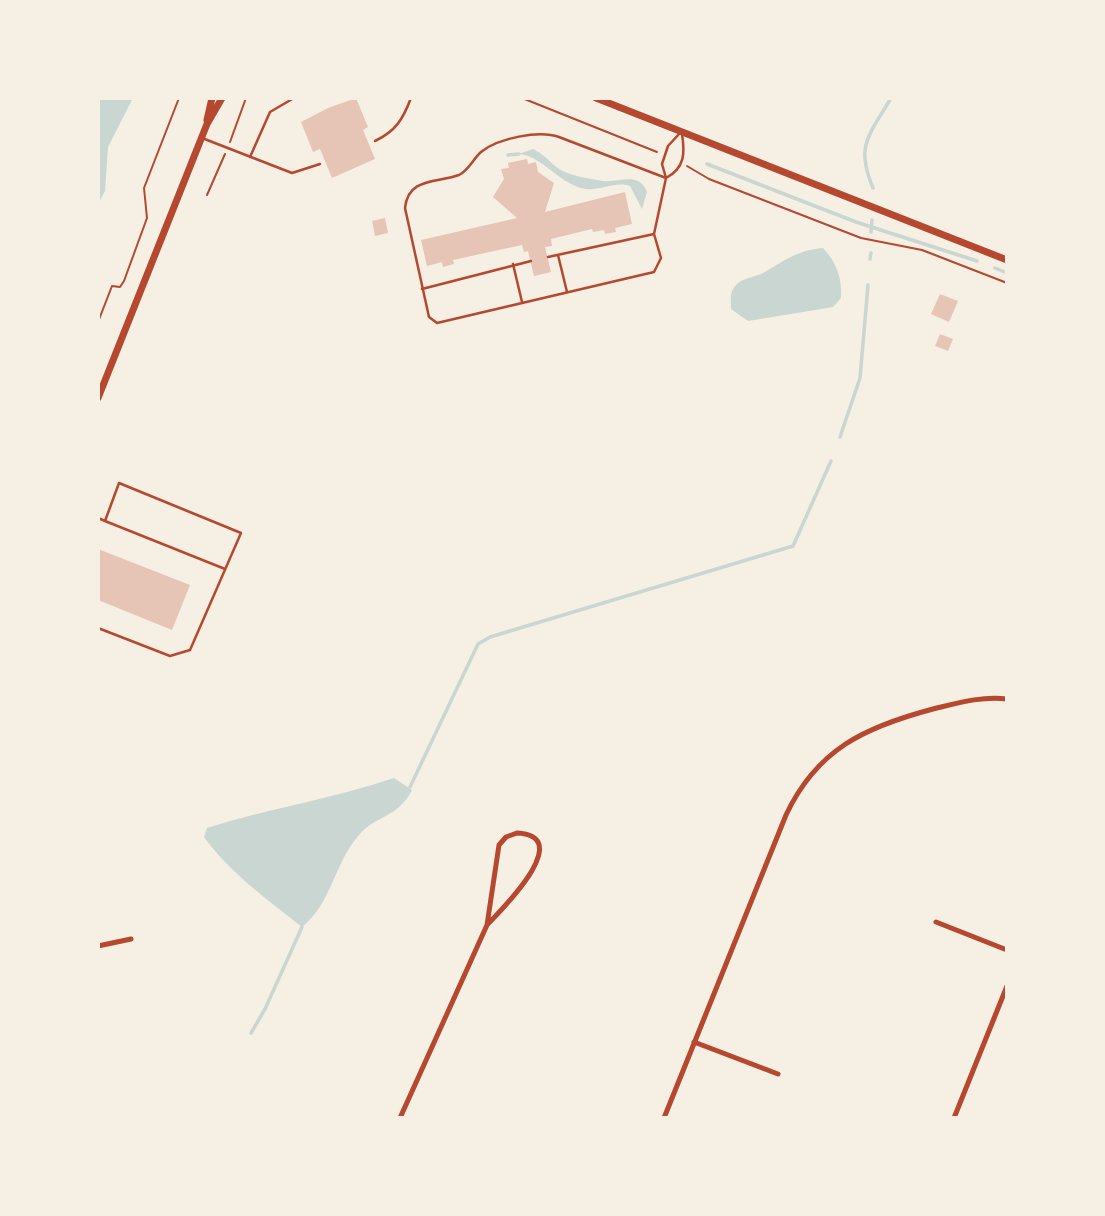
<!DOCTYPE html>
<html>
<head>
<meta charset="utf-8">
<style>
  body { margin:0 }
  #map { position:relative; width:1105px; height:1216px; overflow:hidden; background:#f6efe4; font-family:"DejaVu Sans",sans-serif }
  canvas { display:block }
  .frame { position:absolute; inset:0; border:100px solid #f6efe4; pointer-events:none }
</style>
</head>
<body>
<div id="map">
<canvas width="1105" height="1216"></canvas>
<div class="frame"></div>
</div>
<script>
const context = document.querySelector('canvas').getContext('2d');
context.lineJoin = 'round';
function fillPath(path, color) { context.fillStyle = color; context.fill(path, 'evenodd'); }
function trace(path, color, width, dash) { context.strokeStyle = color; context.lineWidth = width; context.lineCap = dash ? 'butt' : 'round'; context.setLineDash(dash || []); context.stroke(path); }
fillPath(new Path2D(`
  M100,98H133L108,147L105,191L98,204Z
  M533,149C543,154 547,159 555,166C567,176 587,178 603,181C619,183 639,171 647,192L642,209L630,186C615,180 597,193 581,188C557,181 540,155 519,154Z
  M823,248C837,263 842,278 841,298L833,307L748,321L731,309C731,300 729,291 737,284C743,278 755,277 763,273C784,261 798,250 823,248Z
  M394,778L412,790C397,819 377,814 359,835C334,863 332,903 302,927C268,900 229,872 204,837L207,828C269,808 333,799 394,778Z`), '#c9d6d2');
trace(new Path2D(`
  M508,155L519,154
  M707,164L856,222L977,261
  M873,188C855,145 869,136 891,98
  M871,232L872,220
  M870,259L871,253
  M995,268L1007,273
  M840,437L860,378L868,285
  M410,787L478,644L490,637L793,546L831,461
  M251,1033L265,1009L302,927`), '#c9d6d2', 3.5);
fillPath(new Path2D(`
  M356,98L368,127L363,130L375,159L332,178L320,149L313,152L301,122L328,108Z
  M527,159L528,164L536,162L538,172L554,183L545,212L625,192L632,224L615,228L616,232L605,234L604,230L593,232L592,229L551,239L552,246L545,247L551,272L534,276L528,251L524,252L522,245L453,260L454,264L443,267L442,262L427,266L421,240L517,218L493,197L504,179L501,169L509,168L508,163Z
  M385,218L388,233L375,236L372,221Z
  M940,294L958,301L949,322L931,314Z
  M940,334L953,339L948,351L935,346Z
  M98,549L190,585L172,630L98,600Z`), '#e6c5b7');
trace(new Path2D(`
  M522,98L657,152
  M230,142L246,98
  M687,166L709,179L861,238L922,250L1007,283
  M207,195L225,154
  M98,322L112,286L120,287L124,281L147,218L144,188L179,98`), '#b5482f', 2);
trace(new Path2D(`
  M202,138L292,173L320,164
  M375,141C396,131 403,119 411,98
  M250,157L270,112L294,98
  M666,178L559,137C539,130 498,138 481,152C473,159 469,170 459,175C437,183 408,177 405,208L429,317L437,323L654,272L661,258L654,234L666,178L662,164L668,146L680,133
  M666,178C685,168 685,153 682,134
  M558,255L567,292
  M548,257L654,234
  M513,264L522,302
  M422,289L531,261
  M98,518L105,521L119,483L241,533L190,650L170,656L98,628
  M105,521L225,569`), '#b5482f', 2.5);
trace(new Path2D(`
  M517,833C577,836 500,911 487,925L499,845L506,837Z
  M936,922L1007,950
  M98,946L131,939
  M694,1042L778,1074
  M400,1118L487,925
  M664,1118L786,815C817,749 865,727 933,709C958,703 981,696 1007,699
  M954,1118L1007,986`), '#b5482f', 5);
trace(new Path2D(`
  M596,98L1007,260
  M207,120L212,98
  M98,398L207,124L222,98`), '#b5482f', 7);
</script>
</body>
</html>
